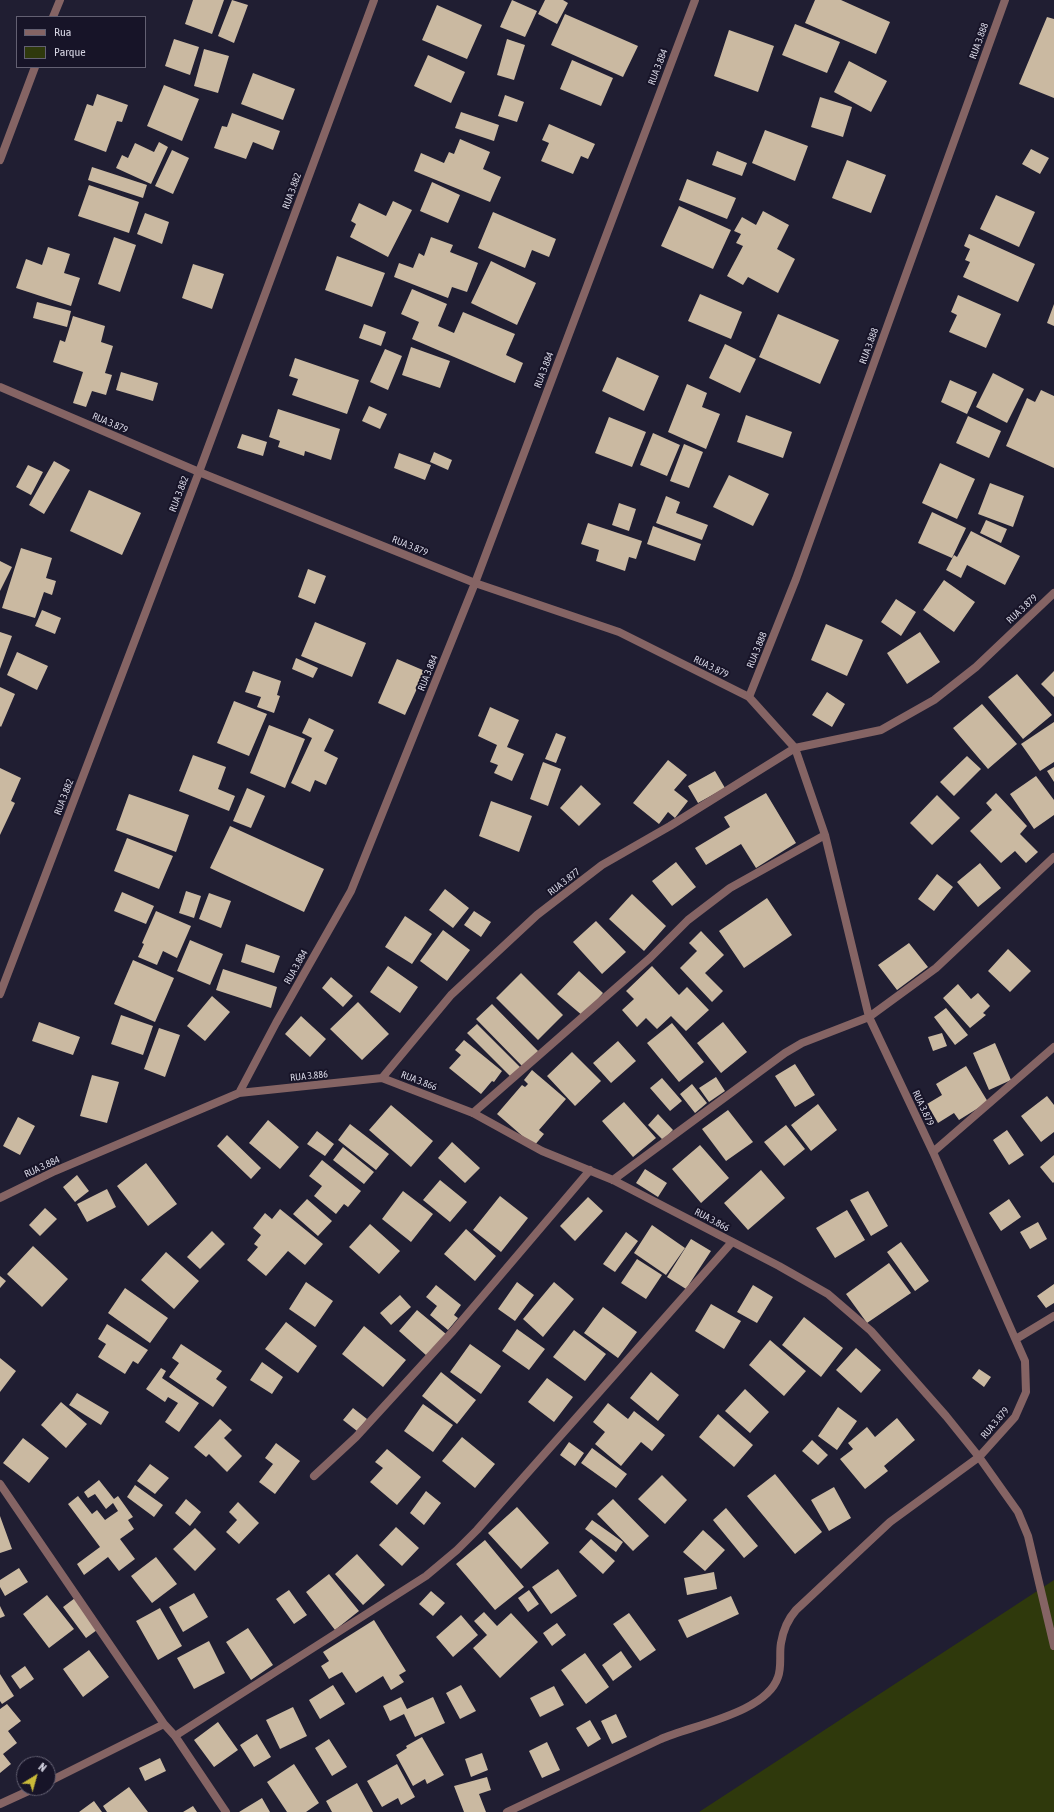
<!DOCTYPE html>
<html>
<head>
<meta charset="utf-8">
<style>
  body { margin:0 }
  #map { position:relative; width:1054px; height:1812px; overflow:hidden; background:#201e32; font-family:"Asap Condensed",sans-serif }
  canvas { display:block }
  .legend { position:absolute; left:16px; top:16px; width:130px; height:52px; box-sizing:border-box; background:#171428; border:1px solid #636072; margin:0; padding:5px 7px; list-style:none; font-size:12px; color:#d4d3e1 }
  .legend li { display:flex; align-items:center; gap:8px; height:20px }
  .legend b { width:20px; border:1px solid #636072 }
  .north { position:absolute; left:16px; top:1756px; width:40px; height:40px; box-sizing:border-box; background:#171428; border:1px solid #636072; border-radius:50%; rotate:37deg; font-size:11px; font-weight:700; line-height:16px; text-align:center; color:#d4d3e1 }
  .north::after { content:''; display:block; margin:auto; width:14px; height:18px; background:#caba39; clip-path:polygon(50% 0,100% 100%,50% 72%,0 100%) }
</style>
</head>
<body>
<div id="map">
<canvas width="1054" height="1812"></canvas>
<ul class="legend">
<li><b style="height:5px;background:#856464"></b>Rua</li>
<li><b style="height:11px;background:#2f390c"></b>Parque</li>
</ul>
<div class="north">N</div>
</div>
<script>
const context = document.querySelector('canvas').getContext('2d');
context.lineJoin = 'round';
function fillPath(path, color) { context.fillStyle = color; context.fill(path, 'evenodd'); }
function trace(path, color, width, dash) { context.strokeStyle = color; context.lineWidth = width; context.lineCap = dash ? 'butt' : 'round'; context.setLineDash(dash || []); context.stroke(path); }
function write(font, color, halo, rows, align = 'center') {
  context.font = font + ' "Asap Condensed",sans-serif'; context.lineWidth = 4; context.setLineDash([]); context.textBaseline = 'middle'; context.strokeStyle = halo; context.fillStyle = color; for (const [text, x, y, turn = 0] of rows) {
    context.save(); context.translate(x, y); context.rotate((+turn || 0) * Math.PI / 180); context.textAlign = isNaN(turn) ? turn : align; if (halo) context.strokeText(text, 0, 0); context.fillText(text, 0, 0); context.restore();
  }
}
fillPath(new Path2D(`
  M1054,1580V1812H699Z`), '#2f390c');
fillPath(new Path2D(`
  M193,0H224L212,34L185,24Z
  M232,0L248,5L234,43L218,36Z
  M512,0L537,11L525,37L500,27Z
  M545,0H563L568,3L557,24L538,14Z
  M815,0H841L890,22L876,54L805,23Z
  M437,5L482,25L467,59L422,40Z
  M565,14L638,46L623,77L551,45Z
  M1047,17L1054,19V98L1019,84Z
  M795,24L840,42L827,73L782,55Z
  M729,30L774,46L758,92L714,76Z
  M174,39L199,47L190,75L165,66Z
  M507,39L525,45L514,80L497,75Z
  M204,49L229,56L218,93L194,86Z
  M428,55L465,72L451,103L414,86Z
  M572,60L613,78L601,106L560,89Z
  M849,61L887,81L871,112L834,92Z
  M253,73L295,89L283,120L241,104Z
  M164,85L199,99L182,141L147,126Z
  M97,94L128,105L122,122L117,121L106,152L74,140L87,104L93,106Z
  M505,95L524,102L517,122L498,116Z
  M820,97L852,107L843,137L811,127Z
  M461,112L499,125L494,141L455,128Z
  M232,113L280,131L273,150L253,142L246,159L214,148L222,126L227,127Z
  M549,124L595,144L588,159L581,156L573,174L541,161L549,143L542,140Z
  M765,130L808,146L795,181L752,163Z
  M460,139L490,152L483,169L501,177L490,202L414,171L421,153L444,163L449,152L454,154Z
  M159,142L168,147L151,184L116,168L122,155L128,158L135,143L154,152Z
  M1031,149L1049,158L1040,174L1022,164Z
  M172,150L189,158L173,194L155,186Z
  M717,151L747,163L742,176L712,165Z
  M847,160L886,175L871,213L832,198Z
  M92,167L147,185L143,198L88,180Z
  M687,179L736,198L727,219L679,200Z
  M432,182L460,195L448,223L420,211Z
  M89,185L139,202L129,233L78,216Z
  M996,195L1035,212L1019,247L980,229Z
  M393,201L412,210L388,257L350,237L356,224L351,221L359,203L386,216Z
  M679,206L731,230L713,269L661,246Z
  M763,211L789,225L777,249L795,259L778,293L748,277L743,285L727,276L743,246L736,243L741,234L734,231L742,217L756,225Z
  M493,212L556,239L549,257L532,250L525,268L478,248Z
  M145,213L169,222L162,244L137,234Z
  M969,234L1035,264L1018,302L963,277L970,262L965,260L970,249L964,246Z
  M114,237L136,245L120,292L98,284Z
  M431,237L453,245L450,252L478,263L467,292L452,287L448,298L394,277L399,263L413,268L419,253L424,256Z
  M48,247L70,254L64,273L80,278L71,306L16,288L26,259L42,265Z
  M337,256L385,273L372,307L325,290Z
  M491,261L536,283L517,325L471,303Z
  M193,264L224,274L212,309L182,298Z
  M412,289L447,304L438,326L454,333L463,312L515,334L506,355L523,363L515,383L412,339L419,322L401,314Z
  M700,294L742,312L731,339L688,321Z
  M958,295L1001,314L986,348L949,332L957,315L951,312Z
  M37,302L71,311L67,327L33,318Z
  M1054,304V326L1047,323Z
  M778,314L839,340L820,384L759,357Z
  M73,316L105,326L101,342L113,346L105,373L112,375L106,395L92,391L86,407L73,403L83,372L53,362L60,340L65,342Z
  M364,324L386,332L381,346L359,338Z
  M725,344L756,359L740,393L709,378Z
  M411,347L450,361L440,388L402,375Z
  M385,349L402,356L388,390L370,382Z
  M617,357L659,376L644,411L602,391Z
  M295,358L359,380L347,414L292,395L298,379L289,376Z
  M121,372L158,383L153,401L116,390Z
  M993,373L1024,389L1007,423L976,407Z
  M950,380L977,392L967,414L941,402Z
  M687,384L707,393L702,407L720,414L706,449L668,432Z
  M1041,390L1054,396V468L1006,446L1027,398L1035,402Z
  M369,406L387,414L380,429L362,421Z
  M278,409L340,429L331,460L305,451L304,456L278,447L280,441L269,437Z
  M746,415L792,432L783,458L737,442Z
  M968,416L1001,431L989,458L956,443Z
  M609,417L646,432L632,467L595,453Z
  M653,433L680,445L667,476L640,465Z
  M242,434L267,442L263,456L237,448Z
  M684,444L703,452L689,488L670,481Z
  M434,452L452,460L448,470L430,462Z
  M399,453L431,465L425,480L394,468Z
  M54,461L70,470L44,514L29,505Z
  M940,463L975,479L957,519L922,503Z
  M28,465L43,472L31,495L16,487Z
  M729,475L769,494L753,526L713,507Z
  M990,483L1024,496L1013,527L978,514Z
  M89,490L141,513L122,555L70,531Z
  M666,496L680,502L676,513L708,525L702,540L656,523Z
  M619,503L636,509L629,531L612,525Z
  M932,512L966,528L952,558L918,543Z
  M986,520L1007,529L1001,543L980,533Z
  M588,523L642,541L636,559L629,557L625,571L596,561L599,550L581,544Z
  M653,526L701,544L695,561L647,544Z
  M971,531L1020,556L1005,585L967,565L961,578L946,570L954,555L957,557Z
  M21,548L52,558L46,578L56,581L52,595L44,592L35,618L2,608Z
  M0,561L12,567L0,591Z
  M308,569L326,576L315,604L298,597Z
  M944,580L975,602L954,632L923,610Z
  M896,599L916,612L901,636L881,622Z
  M42,610L61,618L55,634L35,626Z
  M315,622L366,643L352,677L301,656Z
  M826,624L863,640L847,676L811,660Z
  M0,632L12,636L0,669Z
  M920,632L940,662L907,684L887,653Z
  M17,652L48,666L37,690L7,675Z
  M296,658L318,668L313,678L292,669Z
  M397,659L425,671L405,715L378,703Z
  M253,671L281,681L277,695L280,696L274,713L257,707L261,697L245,692Z
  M1054,671V697L1041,684Z
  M1017,674L1052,715L1023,739L988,697Z
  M0,687L15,694L1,727L0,726Z
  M827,692L845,704L832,727L812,715Z
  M234,701L267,714L249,756L217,743Z
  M982,704L1017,744L988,769L953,728Z
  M490,707L519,720L507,747L524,754L512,781L494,773L498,765L490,762L497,745L478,736Z
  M309,718L334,730L324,751L338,758L326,785L315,780L310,792L291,783L312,738L302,733Z
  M1054,722V762L1040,771L1021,744Z
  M269,725L305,739L285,788L250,773Z
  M556,733L566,737L556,763L545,759Z
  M193,755L226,767L218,789L235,796L229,811L179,791Z
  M967,756L981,769L954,796L940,782Z
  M668,760L687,775L674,790L688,801L675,818L668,812L659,824L633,803Z
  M543,762L561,769L548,806L530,799Z
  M1054,767V782L1047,771Z
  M0,768L21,778L11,801L15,803L0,835Z
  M715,771L725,788L698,803L688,786Z
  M1036,776L1054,800V815L1034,829L1010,794Z
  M581,785L601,804L579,826L560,808Z
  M247,788L265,796L251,828L233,821Z
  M766,793L796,843L756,868L741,844L706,865L695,848L730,827L724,817Z
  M996,793L1027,826L1020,834L1038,852L1026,863L1015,851L1001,863L970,831L992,810L986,803Z
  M129,794L189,815L176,852L116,830Z
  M937,795L960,818L932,845L910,823Z
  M491,801L532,816L519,852L479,836Z
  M230,826L324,869L304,912L210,868Z
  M127,838L173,856L159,889L114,871Z
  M676,862L696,887L672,906L652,881Z
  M980,863L1001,888L978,907L957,882Z
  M937,874L953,887L934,911L918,899Z
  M445,889L469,908L453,928L429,910Z
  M186,891L201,896L194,918L179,913Z
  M122,892L154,906L146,924L114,911Z
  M209,893L231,901L221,928L199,919Z
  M632,894L666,926L644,951L609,919Z
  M767,898L792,935L744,968L719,931Z
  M156,911L191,926L177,958L163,951L157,965L138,957L144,944L142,943Z
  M474,911L491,922L481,937L464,925Z
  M405,916L432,934L412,964L385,947Z
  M596,921L626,952L602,974L573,942Z
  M443,930L470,950L447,981L420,961Z
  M701,931L724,955L705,973L723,991L712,1002L680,968L697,951L689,943Z
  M190,940L223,954L210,985L177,971Z
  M909,943L928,967L897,990L878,965Z
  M246,944L280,956L274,973L241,962Z
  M1008,949L1031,971L1010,992L988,971Z
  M133,960L174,978L155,1022L114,1004Z
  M388,966L418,987L400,1013L370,992Z
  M652,966L679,995L687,987L709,1010L686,1031L671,1016L657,1029L646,1018L637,1027L622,1010L634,999L626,991Z
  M223,969L277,987L271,1008L216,990Z
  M579,971L603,993L583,1016L557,994Z
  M521,973L563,1015L538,1040L496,998Z
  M331,977L353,996L343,1007L322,988Z
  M958,984L971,999L978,993L990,1006L983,1013L986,1015L970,1028L943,998Z
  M212,996L230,1012L205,1041L187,1026Z
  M358,1002L389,1034L362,1060L330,1029Z
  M492,1004L539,1052L523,1067L476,1019Z
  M946,1008L968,1035L955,1045L934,1017Z
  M121,1015L153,1026L143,1055L111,1044Z
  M301,1016L326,1039L310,1057L285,1034Z
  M39,1022L80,1037L73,1055L32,1041Z
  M723,1022L747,1052L721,1073L697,1043Z
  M672,1023L704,1062L679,1082L647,1043Z
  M477,1024L522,1069L512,1078L467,1033Z
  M159,1028L180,1035L165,1077L144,1069Z
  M942,1033L947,1046L933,1051L928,1037Z
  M464,1040L502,1071L494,1082L492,1081L481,1094L449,1068L461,1055L455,1050Z
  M618,1041L636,1061L611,1083L593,1063Z
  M995,1043L1011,1080L989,1090L973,1053Z
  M572,1052L601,1081L575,1106L547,1076Z
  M795,1064L815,1095L795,1107L775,1076Z
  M966,1066L988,1102L959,1120L954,1113L938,1123L927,1104L942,1095L936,1084Z
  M532,1070L566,1099L539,1130L544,1134L534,1146L497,1114L522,1085L525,1087L528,1084L524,1080Z
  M92,1075L119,1082L107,1123L80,1116Z
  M716,1077L725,1091L709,1102L699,1088Z
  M662,1078L682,1101L670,1111L650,1088Z
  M692,1084L707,1103L695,1113L680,1094Z
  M1047,1096L1054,1105V1132L1041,1142L1021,1116Z
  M624,1102L656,1138L633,1157L602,1121Z
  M818,1104L837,1130L811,1151L791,1125Z
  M391,1105L433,1141L411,1167L369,1130Z
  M728,1110L753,1142L726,1161L702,1129Z
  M658,1114L673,1130L663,1140L648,1125Z
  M18,1117L35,1126L20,1155L3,1146Z
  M268,1120L299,1147L280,1169L249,1143Z
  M350,1124L389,1154L376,1170L338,1140Z
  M786,1125L805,1149L784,1166L764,1142Z
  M1007,1130L1024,1155L1009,1165L993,1140Z
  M317,1131L334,1144L325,1156L307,1144Z
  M227,1135L261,1168L251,1179L217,1146Z
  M452,1142L480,1168L465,1183L438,1158Z
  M700,1145L729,1178L701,1203L672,1169Z
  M343,1147L374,1172L364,1184L333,1160Z
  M1054,1155V1182L1053,1183L1040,1167Z
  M322,1160L361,1191L348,1207L344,1204L336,1214L314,1196L322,1186L309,1176Z
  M146,1163L177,1204L148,1226L117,1186Z
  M645,1169L667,1183L658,1197L636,1183Z
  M761,1170L785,1198L748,1230L724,1203Z
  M77,1175L89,1191L75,1202L63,1187Z
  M440,1180L467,1202L450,1222L423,1200Z
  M107,1189L116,1207L87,1222L77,1204Z
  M403,1191L433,1214L411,1242L382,1219Z
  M868,1191L888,1226L871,1236L850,1200Z
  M500,1196L528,1218L501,1252L473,1230Z
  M588,1197L603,1211L575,1241L560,1226Z
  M307,1199L332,1221L318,1236L293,1214Z
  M1009,1199L1021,1217L1001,1231L989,1213Z
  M45,1208L57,1219L40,1236L29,1225Z
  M280,1209L323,1244L305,1265L288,1251L266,1276L247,1260L258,1247L254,1244L261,1235L253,1228L265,1213L272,1219Z
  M847,1210L865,1240L835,1258L816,1228Z
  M1038,1222L1047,1239L1030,1249L1020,1232Z
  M370,1224L400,1251L379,1274L349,1247Z
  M652,1225L685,1248L666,1275L634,1253Z
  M466,1229L496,1256L475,1281L444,1254Z
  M212,1231L225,1244L200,1269L187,1257Z
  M626,1232L638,1241L615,1272L603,1264Z
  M691,1239L711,1251L686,1289L667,1277Z
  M901,1242L929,1281L915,1291L887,1252Z
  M33,1246L68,1279L42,1307L7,1274Z
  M166,1252L199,1281L174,1309L141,1280Z
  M637,1259L662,1275L646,1299L621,1283Z
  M889,1263L911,1293L867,1323L846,1294Z
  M0,1276L6,1281L0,1288Z
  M306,1282L333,1301L315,1327L289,1309Z
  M517,1282L534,1295L515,1321L498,1309Z
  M554,1282L574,1299L543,1337L523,1319Z
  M1054,1284V1303L1046,1308L1037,1296Z
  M436,1285L461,1305L454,1315L458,1318L448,1330L430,1315L437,1306L426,1297Z
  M753,1285L773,1297L757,1323L737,1312Z
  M125,1288L168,1318L150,1343L108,1313Z
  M400,1295L411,1307L391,1325L380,1313Z
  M711,1304L741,1321L724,1349L695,1331Z
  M603,1307L637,1332L618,1358L584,1333Z
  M417,1310L446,1334L427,1356L399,1331Z
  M804,1317L843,1348L821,1377L782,1345Z
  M286,1322L317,1346L298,1373L265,1349Z
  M107,1324L148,1350L138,1364L133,1361L125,1374L98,1357L106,1344L98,1339Z
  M364,1326L406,1360L383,1387L342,1354Z
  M517,1329L545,1349L529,1370L502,1351Z
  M574,1330L606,1354L585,1381L553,1357Z
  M770,1340L806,1371L784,1396L749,1365Z
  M181,1344L222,1371L216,1379L227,1387L213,1407L169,1377L179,1363L172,1358Z
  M470,1344L501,1366L481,1394L450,1372Z
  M856,1348L881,1370L861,1393L836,1370Z
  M0,1358L16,1371L0,1392Z
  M262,1362L283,1377L272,1394L250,1380Z
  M161,1368L166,1371L162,1378L199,1403L179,1432L165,1422L178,1403L168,1397L165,1402L146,1389Z
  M979,1369L991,1377L984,1387L972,1378Z
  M441,1372L476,1400L457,1424L422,1396Z
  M651,1372L679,1395L658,1421L630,1398Z
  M547,1378L573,1397L554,1422L528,1402Z
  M745,1389L769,1412L750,1433L725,1411Z
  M77,1393L109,1412L101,1425L69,1405Z
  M61,1402L87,1424L66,1448L41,1425Z
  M608,1403L628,1419L634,1411L665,1435L652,1451L641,1442L621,1466L595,1444L605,1432L593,1422Z
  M423,1404L453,1425L433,1452L404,1431Z
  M838,1407L857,1421L837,1450L818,1436Z
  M353,1408L367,1419L357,1431L343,1420Z
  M718,1414L753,1445L734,1467L699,1437Z
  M897,1418L915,1440L884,1466L888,1471L865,1489L840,1459L853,1449L848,1443L867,1427L875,1437Z
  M220,1419L232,1430L224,1438L242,1456L227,1472L209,1454L206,1457L194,1447Z
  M462,1437L495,1464L475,1488L442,1461Z
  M23,1438L49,1458L29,1483L3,1463Z
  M812,1440L828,1455L818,1465L802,1451Z
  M569,1442L584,1453L575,1466L560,1455Z
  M276,1443L300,1461L275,1494L259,1482L273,1464L265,1458Z
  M592,1448L627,1474L616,1488L581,1463Z
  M387,1449L421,1477L397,1505L370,1482L383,1468L375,1462Z
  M150,1464L169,1478L155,1494L137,1481Z
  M775,1474L822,1532L795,1554L747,1496Z
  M662,1475L687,1500L665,1524L638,1499Z
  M99,1480L114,1499L118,1496L133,1517L128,1520L134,1529L120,1539L135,1559L119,1571L108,1557L84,1575L77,1564L100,1547L68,1504L78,1496L92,1514L97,1510L105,1520L118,1511L113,1503L106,1509L95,1494L88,1498L84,1492Z
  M135,1485L163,1505L154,1517L127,1497Z
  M834,1487L851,1518L829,1531L811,1500Z
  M426,1491L441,1503L424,1525L410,1513Z
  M186,1499L201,1512L190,1526L175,1513Z
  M613,1499L649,1536L633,1551L597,1514Z
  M238,1502L259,1523L239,1544L226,1532L237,1520L229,1512Z
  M517,1507L549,1543L521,1569L488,1533Z
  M726,1508L758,1546L744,1558L713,1520Z
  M0,1516L12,1549L0,1553Z
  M592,1520L623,1542L616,1552L585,1529Z
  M396,1527L419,1548L402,1566L379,1545Z
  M195,1528L216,1549L195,1571L173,1549Z
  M703,1530L725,1550L705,1571L683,1552Z
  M591,1539L615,1561L603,1574L579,1552Z
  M485,1540L524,1587L495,1610L456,1564Z
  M357,1554L385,1585L363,1605L335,1574Z
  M156,1557L177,1584L152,1603L131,1576Z
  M19,1568L28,1582L5,1596L0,1587V1580Z
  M558,1569L577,1596L551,1614L532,1587Z
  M714,1572L717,1589L687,1595L684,1578Z
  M329,1574L359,1611L335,1630L306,1592Z
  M289,1590L307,1615L294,1624L276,1599Z
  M529,1590L539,1604L528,1612L518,1598Z
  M431,1591L445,1603L433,1616L419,1604Z
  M194,1593L208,1617L183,1632L169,1607Z
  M47,1595L74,1629L49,1648L23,1614Z
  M731,1596L739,1614L687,1638L678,1620Z
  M75,1598L97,1630L86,1638L63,1607Z
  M0,1606L5,1616L0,1618Z
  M160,1608L182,1646L158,1660L136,1621Z
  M484,1612L497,1626L511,1613L538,1642L500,1678L473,1648L487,1635L474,1621Z
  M629,1613L656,1650L640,1661L613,1624Z
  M461,1615L478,1635L453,1657L436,1637Z
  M374,1620L406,1671L399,1675L404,1682L391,1690L383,1676L356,1693L342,1672L329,1679L321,1666L329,1661L323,1652Z
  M557,1623L566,1635L552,1646L543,1633Z
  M248,1628L273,1665L251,1680L226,1642Z
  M209,1641L225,1673L194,1689L177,1658Z
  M89,1650L109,1677L83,1697L63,1669Z
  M621,1651L632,1667L613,1681L602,1665Z
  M585,1653L609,1687L586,1704L561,1670Z
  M25,1666L34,1679L20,1689L11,1676Z
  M0,1674L14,1696L2,1704L0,1701Z
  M333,1685L345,1704L320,1719L309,1700Z
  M461,1685L476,1711L460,1719L446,1693Z
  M554,1686L564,1705L540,1717L530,1698Z
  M401,1697L407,1709L433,1697L445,1723L415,1737L404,1714L390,1721L383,1706Z
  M7,1704L21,1721L8,1731L17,1743L3,1754L11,1764L0,1773V1709Z
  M293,1707L307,1736L280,1749L266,1720Z
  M616,1714L627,1737L612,1744L601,1721Z
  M590,1720L601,1739L588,1747L576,1728Z
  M218,1722L238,1750L214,1767L194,1740Z
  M257,1734L271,1757L254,1767L240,1745Z
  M422,1737L444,1775L427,1784L425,1779L413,1786L396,1755L407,1748L406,1746Z
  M329,1739L347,1767L332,1776L315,1748Z
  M547,1742L560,1770L542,1778L529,1751Z
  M482,1753L488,1770L471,1777L465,1759Z
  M160,1758L166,1771L145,1781L139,1768Z
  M294,1764L319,1803L306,1812H287L267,1782Z
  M397,1764L415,1797L401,1805L398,1798L382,1807L367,1781Z
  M487,1777L491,1790L479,1794L486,1812H464L454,1786Z
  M357,1783L373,1812H332L326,1801Z
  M129,1787L148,1812H107L103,1806Z
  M262,1798L270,1812H239Z
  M94,1801L102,1812H79Z
  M193,1806L197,1812H183Z`), '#cab9a1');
trace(new Path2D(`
  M53,17L60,0
  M0,160L35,67
  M0,387L199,472L475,583L619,632L749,697L795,748L825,835L869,1017L933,1152L1025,1361L1026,1392L1015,1417L979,1457L890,1522L796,1610C788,1619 783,1631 781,1643C779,1654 782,1666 778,1677C766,1713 693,1725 661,1739L507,1812
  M749,697L796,579L1005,0
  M0,994L199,472L374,0
  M382,1078L451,995L537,915L602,865L670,826L795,748L881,730L934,700L976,667L1054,593
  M239,1093L276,1023L351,891L475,583L695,0
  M473,1113L650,958L688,920L730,888L825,835
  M933,1152L1054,1047
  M613,1180L785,1053L802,1043L869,1017L936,968L1054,857
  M0,1198L55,1171L239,1093L382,1078L473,1113L542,1151L613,1180L779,1266L828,1294L871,1331L946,1416L979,1457L1018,1512L1028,1536L1054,1646
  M1016,1339L1054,1316
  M314,1476L356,1437L453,1331L590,1170
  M0,1484L164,1724L175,1736L226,1812
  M175,1736L426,1576L457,1550L477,1530L732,1242
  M48,1782L164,1724
  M0,1804L35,1788`), '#856464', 8);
write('10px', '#d4d3e1', '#171428', [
  ["RUA 3.888",979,41,-70],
  ["RUA 3.884",658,67,-69],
  ["RUA 3.882",292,191,-70],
  ["RUA 3.888",869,346,-70],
  ["RUA 3.884",544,370,-69],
  ["RUA 3.879",110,423,23],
  ["RUA 3.882",179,494,-69],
  ["RUA 3.879",410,546,22],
  ["RUA 3.879",1022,609,-43],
  ["RUA 3.888",757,650,-68],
  ["RUA 3.879",711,667,26],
  ["RUA 3.884",428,673,-68],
  ["RUA 3.882",64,797,-69],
  ["RUA 3.877",564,882,-38],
  ["RUA 3.884",296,967,-61],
  ["RUA 3.886",309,1076,-6],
  ["RUA 3.866",419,1081,21],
  ["RUA 3.879",923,1108,65],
  ["RUA 3.884",42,1167,-25],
  ["RUA 3.866",712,1220,28],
  ["RUA 3.879",995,1423,-50]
]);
</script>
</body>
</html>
